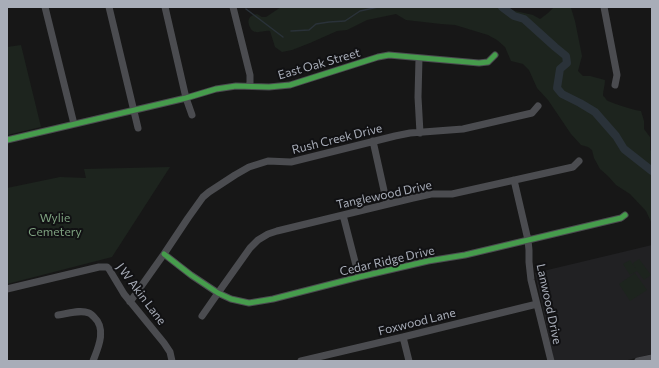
<!DOCTYPE html>
<html>
<head>
<meta charset="utf-8">
<style>
  body { margin:0 }
  #map { position:relative; width:659px; height:368px; overflow:hidden; background:#171717; font-family:Commissioner,sans-serif }
  canvas { display:block }
  .frame { position:absolute; inset:0; border:8px solid #a8adb8; pointer-events:none }
</style>
</head>
<body>
<div id="map">
<canvas width="659" height="368"></canvas>
<div class="frame"></div>
</div>
<script>
const context = document.querySelector('canvas').getContext('2d');
context.lineJoin = 'round';
function fillPath(path, color) { context.fillStyle = color; context.fill(path, 'evenodd'); }
function trace(path, color, width, dash) { context.strokeStyle = color; context.lineWidth = width; context.lineCap = dash ? 'butt' : 'round'; context.setLineDash(dash || []); context.stroke(path); }
function write(font, color, halo, rows, align = 'center') {
  context.font = font + ' Commissioner,sans-serif'; context.lineWidth = 4; context.setLineDash([]); context.textBaseline = 'middle'; context.strokeStyle = halo; context.fillStyle = color; for (const [text, x, y, turn = 0] of rows) {
    context.save(); context.translate(x, y); context.rotate((+turn || 0) * Math.PI / 180); context.textAlign = isNaN(turn) ? turn : align; if (halo) context.strokeText(text, 0, 0); context.fillText(text, 0, 0); context.restore();
  }
}
fillPath(new Path2D(`
  M652,245V354L624,361H554L535,273Z`), '#212123');
fillPath(new Path2D(`
  M281,7H506L515,11L533,15L540,19L548,13L554,7H569L571,8L575,21L582,56L578,71L583,76H590L605,80C605,86 603,90 603,96C605,97 606,100 608,101C615,104 633,110 641,111L644,121V129L650,137V150L652,151V224L646,211L630,194L616,185L608,176L600,169L594,158L592,150L588,147L581,145L571,134L548,100L537,88L529,70L523,64L511,61L505,47L497,40L488,35L455,25L441,24L406,20L396,14L367,20L347,30L337,31L310,43L292,50L282,52L275,47L270,31C264,30 258,34 253,31C251,30 250,27 249,25C247,18 251,15 257,14L262,17H266Z
  M21,45L41,127L7,135V47Z
  M170,167L112,257L7,284V188L60,177L86,178L84,169Z
  M639,259L651,275L644,280L637,271L630,275L623,264L630,260L636,269L633,263Z
  M635,273L647,290L630,301L619,284Z`), '#1d241e');
trace(new Path2D(`
  M246,9L283,37
  M291,31L309,30L316,24L329,22L345,21L360,11L378,7`), '#2a3239', 1.5);
trace(new Path2D(`
  M502,7L514,16L524,19L555,47L566,56L567,63L560,69L557,88L562,94L580,103L595,112L616,136L624,149L652,171`), '#2a3239', 8);
trace(new Path2D(`
  M45,7L74,124
  M109,7L138,128
  M165,7L186,98L192,115
  M233,7L250,75V86
  M604,7L617,75L615,85
  M419,58L418,97L420,133
  M7,140L186,98L216,89L236,86L269,87L290,85L378,57L389,55L479,63L488,62L495,55
  M373,141L387,204
  M514,180L528,240L529,250V262L531,280L551,361
  M343,215L359,277
  M164,254L191,275L218,293L231,299L249,303L273,299L359,277L428,261L465,255L621,218L625,215
  M7,289L99,267H107L109,269L124,294L164,343L170,352L172,361
  M130,302L164,254L188,218L203,197L209,192L235,175L249,167L268,161L291,162L395,136L410,133L463,129L532,113L538,106
  M58,315C67,314 80,309 89,313C90,313 93,316 94,317C107,329 98,348 93,361
  M202,316L218,293L250,248L258,240L268,234L277,231L413,198L431,194H452L573,167L579,161
  M403,337L409,361
  M301,361L403,337L537,304
  M638,361L652,358`), '#4b4c50', 7);
trace(new Path2D(`
  M7,140L186,98L216,89L236,86L269,87L290,85L378,57L389,55L479,63L488,62L495,55
  M164,254L191,275L218,293L231,299L249,303L273,299L359,277L428,261L465,255L621,218L625,215`), '#469c4c', 5);
write('12px', '#a8adb8', '#111113', [
  ["East Oak Street",319,64,-16],
  ["Rush Creek Drive",337,139,-14],
  ["Tanglewood Drive",384,195,-12],
  ["Cedar Ridge Drive",387,261,-13],
  ["J W Akin Lane",141,294,53],
  ["Lanwood Drive",549,304,78],
  ["Foxwood Lane",417,322,-14]
]);
write('12px', '#7fa381', '#111113', [
  ["Wylie",55,218],
  ["Cemetery",55,232]
]);
</script>
</body>
</html>
